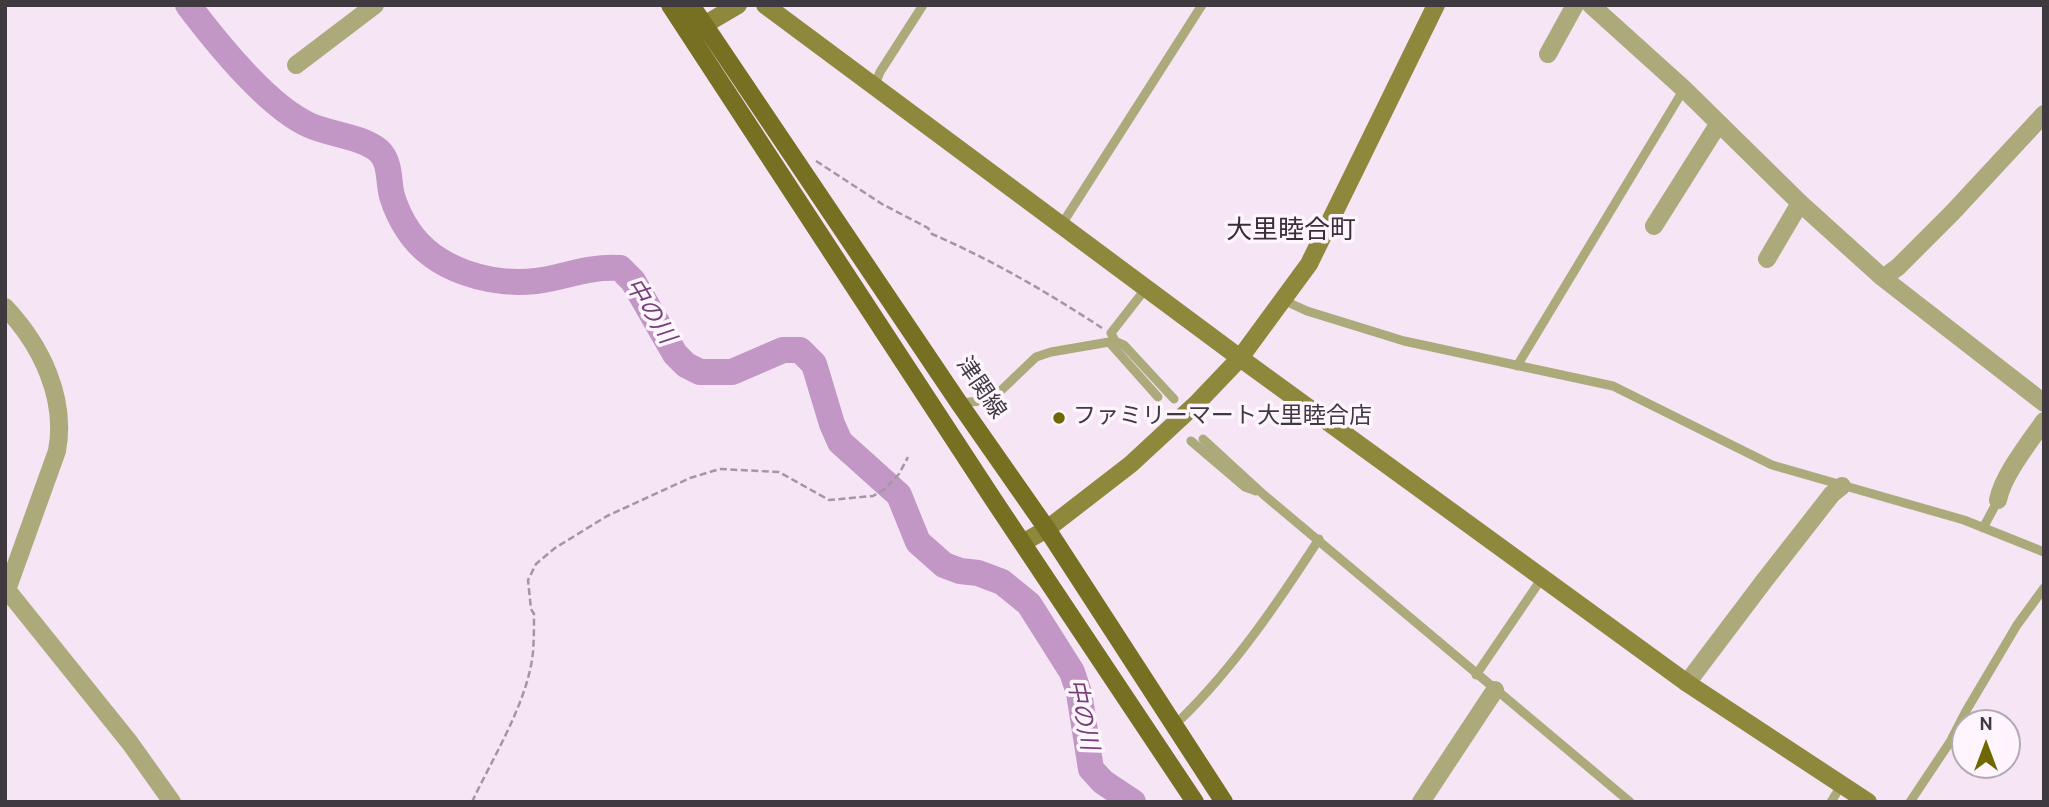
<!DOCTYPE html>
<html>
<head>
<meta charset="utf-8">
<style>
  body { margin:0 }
  #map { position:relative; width:2049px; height:807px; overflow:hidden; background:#f5e5f5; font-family:Overpass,sans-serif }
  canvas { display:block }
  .frame { position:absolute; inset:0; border:7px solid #3f3940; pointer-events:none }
  .north { position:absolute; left:1951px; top:709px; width:70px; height:70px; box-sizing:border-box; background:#fef5ff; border:2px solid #b2aab3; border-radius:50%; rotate:0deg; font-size:19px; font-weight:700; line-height:28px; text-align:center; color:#3f3940 }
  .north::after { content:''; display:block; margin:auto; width:24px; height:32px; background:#6f6800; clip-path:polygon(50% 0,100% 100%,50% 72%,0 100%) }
</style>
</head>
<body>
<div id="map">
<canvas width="2049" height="807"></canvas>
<div class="frame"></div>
<div class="north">N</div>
</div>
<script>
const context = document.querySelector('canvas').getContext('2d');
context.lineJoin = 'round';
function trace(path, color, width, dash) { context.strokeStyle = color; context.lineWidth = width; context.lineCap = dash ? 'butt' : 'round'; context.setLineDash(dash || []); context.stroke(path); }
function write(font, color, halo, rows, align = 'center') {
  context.font = font + ' Overpass,"Noto Sans JP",sans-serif'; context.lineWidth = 7; context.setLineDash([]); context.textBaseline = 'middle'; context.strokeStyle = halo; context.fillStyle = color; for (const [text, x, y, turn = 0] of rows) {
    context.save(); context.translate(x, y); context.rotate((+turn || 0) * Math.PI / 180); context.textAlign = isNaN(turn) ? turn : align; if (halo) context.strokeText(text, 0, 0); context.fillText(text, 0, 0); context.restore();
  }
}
trace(new Path2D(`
  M188,5C216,42 267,106 309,125C328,134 364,137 379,151C391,162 388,181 392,196C395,206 402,221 408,230C434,270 490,286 536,281C567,277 587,266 620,268L633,281L675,354L686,365L700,372H732L783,350H800L814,364L832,424L840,442L899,495L918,542L944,565L960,571L978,573L1002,582L1029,604L1072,672L1079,693L1091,769L1103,782L1133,802`), '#c296c5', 26);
trace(new Path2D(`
  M816,161L882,204L928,228L932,234C992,260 1047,292 1102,328
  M472,802C493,757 528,702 533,652C534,639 534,626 534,614L531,609L528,580L536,564L555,548L607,516L690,478L720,469L779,472L829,500L873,496L885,489L899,474L908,457`), '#a297a3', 2.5, [7, 3.5]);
trace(new Path2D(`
  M874,87L880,72L923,5
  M1062,224L1202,5
  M1283,300L1307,311L1404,341L1613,386L1772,465L1964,520L2044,552
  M1115,341L1124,345L1174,399
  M1109,342L1158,397
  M1517,366L1684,89
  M959,403L991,400L1036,357L1051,352L1115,341L1111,333L1147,287
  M1203,439L1264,495L1630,802
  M1191,441L1245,487L1256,491
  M1983,528L1998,500
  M1476,675L1542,578
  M1182,718C1235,666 1279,601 1319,539
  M1831,802L1842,784
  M1910,802L1950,742L1966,711L2017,625L2044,588`), '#aca97a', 9);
trace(new Path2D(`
  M1591,5L1684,89L1800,203L1883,278L2044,403
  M1548,54L1575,5
  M296,65L375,5
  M1654,226L1719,123
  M1767,259L1800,203
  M1883,278L1898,267L1953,212L2044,114
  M5,307C41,345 67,398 57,451L7,590L130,743L172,802
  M1998,500C2003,475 2029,443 2044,421
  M1687,683L1764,581L1832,494L1842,486
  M1421,802L1495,690`), '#aca97a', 18);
trace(new Path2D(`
  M765,5L1240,358L1687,683L1868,802
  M704,25L738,5
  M1024,542L1047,529L1131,464L1198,402L1240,358L1309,264L1436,5`), '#8e883d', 18);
trace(new Path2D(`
  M670,5L993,499L1195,802
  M691,5L959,403L1047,529L1224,802`), '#777023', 18);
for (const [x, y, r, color] of [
  [1059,418,7,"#6f6800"]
]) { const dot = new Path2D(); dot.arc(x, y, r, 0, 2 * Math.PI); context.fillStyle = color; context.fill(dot); trace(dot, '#fef5ff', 2.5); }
write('23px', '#3f3940', '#fef5ff', [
  ["津関線",979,389,56]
]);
write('23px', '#3f3940', '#fef5ff', [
  ["ファミリーマート大里睦合店",1073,418]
], 'left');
write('italic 24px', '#763f7a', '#fef5ff', [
  ["中の川",648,312,58],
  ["中の川",1080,715,78]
]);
write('26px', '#3a2e3b', '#fef5ff', [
  ["大里睦合町",1291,233]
]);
</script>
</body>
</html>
